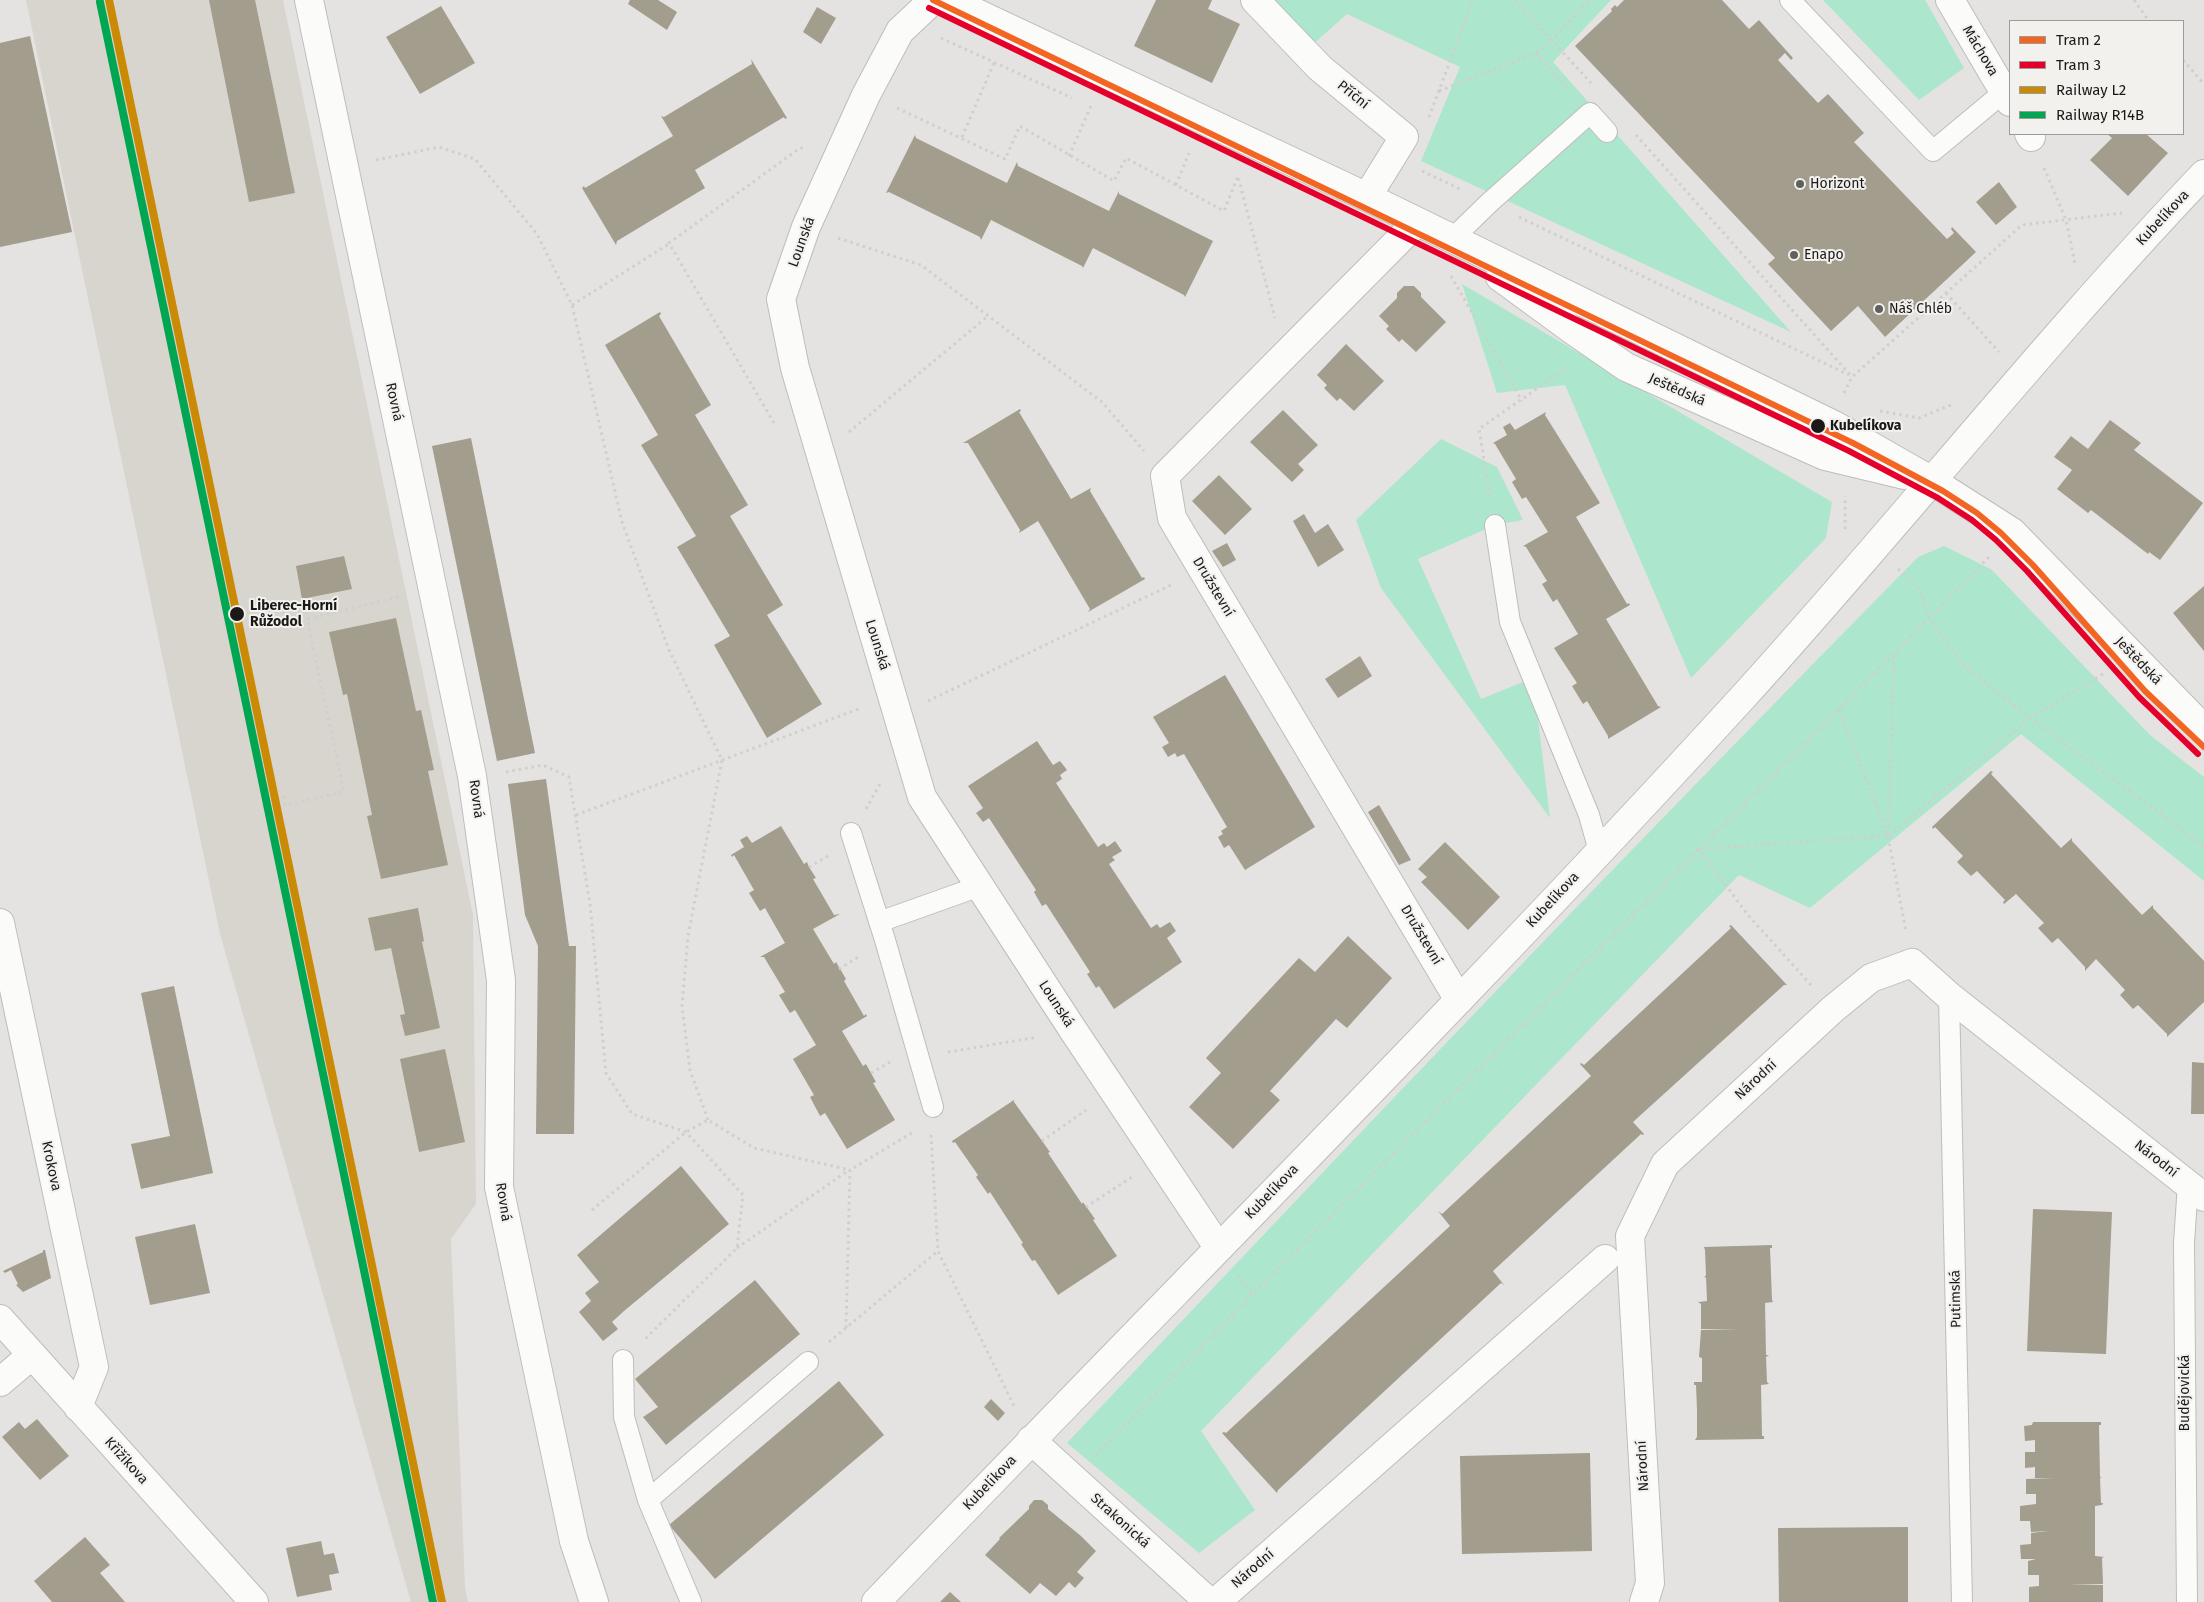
<!DOCTYPE html>
<html>
<head>
<meta charset="utf-8">
<style>
  body { margin:0 }
  #map { position:relative; width:2204px; height:1602px; overflow:hidden; background:#e4e3e1; font-family:"Fira Sans",sans-serif }
  canvas { display:block }
  .legend { position:absolute; left:2009px; top:20px; width:175px; height:115px; box-sizing:border-box; background:#f2f1ee; border:1px solid #9c9b98; margin:0; padding:6px 9px; list-style:none; font-size:15px; color:#1a1918 }
  .legend li { display:flex; align-items:center; gap:10px; height:25px }
  .legend b { width:25px; border:1px solid #9c9b98 }
</style>
</head>
<body>
<div id="map">
<canvas width="2204" height="1602"></canvas>
<ul class="legend">
<li><b style="height:6px;background:#f26522"></b>Tram 2</li>
<li><b style="height:6px;background:#e4002b"></b>Tram 3</li>
<li><b style="height:6px;background:#cb8a05"></b>Railway L2</li>
<li><b style="height:6px;background:#00a651"></b>Railway R14B</li>
</ul>
</div>
<script>
const context = document.querySelector('canvas').getContext('2d');
context.lineJoin = 'round';
function fillPath(path, color) { context.fillStyle = color; context.fill(path, 'evenodd'); }
function trace(path, color, width, dash) { context.strokeStyle = color; context.lineWidth = width; context.lineCap = dash ? 'butt' : 'round'; context.setLineDash(dash || []); context.stroke(path); }
function write(font, color, halo, rows, align = 'center') {
  context.font = font + ' "Fira Sans",sans-serif'; context.lineWidth = 4; context.setLineDash([]); context.textBaseline = 'middle'; context.strokeStyle = halo; context.fillStyle = color; for (const [text, x, y, turn = 0] of rows) {
    context.save(); context.translate(x, y); context.rotate((+turn || 0) * Math.PI / 180); context.textAlign = isNaN(turn) ? turn : align; if (halo) context.strokeText(text, 0, 0); context.fillText(text, 0, 0); context.restore();
  }
}
fillPath(new Path2D(`
  M26,0H283L473,915L476,1204L451,1239L465,1587L468,1602H411L220,934Z`), '#d8d5ce');
fillPath(new Path2D(`
  M1270,0H1611L1553,62L1791,332L1421,161L1460,67L1347,14L1310,47Z
  M1823,0H1925L1964,68L1919,100Z
  M1462,284L1832,502L1826,538L1691,678L1565,385L1497,393Z
  M1441,439L1497,467L1523,520L1495,525L1418,559L1481,699L1533,678L1550,818L1381,588L1356,520Z
  M1944,546L1991,569L2150,735L2204,777V881L2021,734L1810,908L1739,875L1201,1431L1255,1510L1199,1553L1067,1443C1347,1145 1630,849 1918,557Z`), '#ace7cd');
fillPath(new Path2D(`
  M209,0H255L295,193L249,202Z
  M630,0H658L677,12L667,30L628,4Z
  M1156,0H1212L1208,9L1240,24L1212,83L1134,46Z
  M1624,0H1722L1749,29L1759,20L1793,58L1791,60L1785,53L1778,60L1818,103L1828,94L1864,133L1854,142L1947,239L1954,233L1951,229L1952,227L1976,252L1885,337L1858,306L1831,331L1768,264L1775,258L1575,46L1612,11L1611,9L1615,5L1617,7Z
  M441,6L475,63L420,94L386,37Z
  M817,7L836,18L821,44L803,32Z
  M30,36L72,232L0,247V43Z
  M751,59L787,118L785,119L784,117L695,170L705,188L617,241L616,245L582,188L584,186L585,188L673,136L661,116L664,117L752,64Z
  M2107,134H2146L2168,153L2128,196L2090,160L2112,138Z
  M915,135L916,138L1007,183L1017,162L1018,166L1109,211L1119,191V194L1213,241L1185,297L1184,295L1093,248L1083,268L1082,266L991,220L981,240L980,237L889,192L886,193Z
  M1999,182L2017,207L1996,225L1976,202Z
  M1404,286H1414L1421,293V297L1446,322L1416,352L1402,339L1399,342L1386,329L1389,326L1379,316L1397,298V293Z
  M660,312L661,314L659,316L711,405L695,415L748,505L730,516L783,605L767,615L822,704L767,738L714,645L730,636L677,547L696,536L641,445L658,435L605,345Z
  M1346,344L1384,381L1354,411L1340,398L1337,401L1324,388L1327,385L1317,375Z
  M1020,409L1021,411L1019,412L1071,499L1091,488L1090,491L1142,578L1144,577L1145,579L1088,612L1090,609L1038,521L1019,533L1020,530L968,443H963Z
  M1283,410L1318,445L1298,464L1304,470L1292,482L1250,442Z
  M1546,412L1545,415L1600,503L1576,517L1627,604L1629,603L1630,605L1606,619L1658,706L1661,707L1608,739V736L1587,701L1583,704L1572,686L1577,683L1554,648L1578,634L1557,599L1553,602L1542,584L1547,581L1526,547L1523,546L1548,532L1526,497L1522,499L1512,482L1516,479L1495,444L1493,443L1507,435L1503,427L1510,423L1515,430Z
  M2110,420L2141,443L2134,450L2203,503L2160,560L2149,552L2148,554L2091,510L2088,513L2057,489L2072,470L2054,457L2071,436L2088,449Z
  M471,438L535,753L497,761L432,446Z
  M1219,475L1252,509L1225,535L1192,501Z
  M1304,514L1315,533L1328,524L1344,550L1318,567L1293,521Z
  M1227,543L1236,560L1223,567L1212,551Z
  M344,556L352,589L302,599L296,566Z
  M2204,586V651L2173,613Z
  M396,618L416,711L421,710L434,770L428,771L448,865L381,879L367,816L372,815L347,694L343,695L329,632Z
  M1360,656L1372,676L1338,698L1325,679Z
  M1225,675L1315,827L1245,870L1229,845L1224,848L1218,837L1223,834L1221,831L1227,827L1184,754L1177,757L1175,753L1168,757L1162,747L1169,743L1153,717Z
  M1037,741L1053,765L1060,761L1067,770L1060,775L1062,779L1056,783L1098,847L1104,843L1107,847L1115,841L1122,851L1112,857L1115,860L1109,864L1151,928L1157,924L1160,928L1170,922L1176,931L1167,938L1182,962L1114,1009L1099,986L1096,988L1087,974L1090,972L1046,904L1042,906L1034,892L1036,890L989,818L983,822L976,813L983,808L968,786Z
  M1991,771L1993,772L1991,774L2061,848L2072,838V841L2142,915L2153,905V908L2204,961V1002L2167,1037V1034L2138,1005L2133,1009L2120,995L2125,990L2096,959L2085,971V967L2058,938L2052,943L2038,928L2044,923L2016,894L2004,904L2003,902L2005,900L1977,871L1971,876L1957,862L1963,856L1935,827L1933,829L1932,827Z
  M546,779L569,946H576L574,1134H536L538,946L525,915L508,784Z
  M1379,805L1411,860L1399,865L1368,812Z
  M781,826L804,864L807,862L809,867L816,878L813,879L834,915L840,914L813,929L834,964L836,962L846,979L844,981L864,1016L866,1014L867,1016L842,1031L863,1066L866,1064L876,1082L873,1083L895,1120L847,1149L825,1113L820,1116L810,1097L814,1095L793,1059L816,1045L795,1010L790,1013L779,995L785,992L764,957H760L785,943L765,908L760,911L749,893L754,890L734,855L732,857L731,855L744,847L740,840L747,836L752,843Z
  M1445,842L1500,897L1468,930L1421,882L1427,877L1418,869Z
  M418,908L424,941L422,942L440,1028L405,1036L400,1015L405,1014L391,948L375,951L368,918Z
  M1731,925L1787,985H1784L1633,1122L1644,1134L1643,1135L1641,1134L1493,1271L1504,1285L1501,1283L1278,1490L1277,1493L1222,1433L1224,1432L1226,1433L1450,1226L1438,1211L1442,1214L1591,1076L1580,1064L1581,1063L1584,1065L1731,928L1729,926Z
  M1348,936L1392,978L1347,1028L1336,1019L1270,1091L1280,1100L1233,1149L1189,1107L1221,1073L1206,1058L1299,958L1315,972Z
  M174,986L213,1173L141,1189L131,1144L170,1136L141,993Z
  M445,1049L465,1142L419,1152L400,1059Z
  M2192,1062L2204,1063V1114H2191Z
  M1014,1100V1102L1050,1152L1048,1153L1082,1204L1083,1202L1095,1219L1093,1220L1117,1256L1058,1295L1035,1260L1032,1261L1021,1244L1023,1243L990,1192L988,1194L976,1177L978,1175L955,1142L953,1143L952,1141Z
  M681,1166L729,1224L624,1311L612,1322L618,1329L603,1341L579,1312L591,1301L585,1293L599,1282L577,1255Z
  M2033,1209L2112,1212L2106,1354L2027,1351Z
  M195,1224L210,1293L150,1305L135,1237Z
  M1772,1245V1248H1770L1772,1300L1773,1302L1765,1303L1766,1355H1769L1766,1357L1767,1382L1769,1384L1761,1385L1762,1436H1764V1439L1695,1440L1697,1437V1410L1696,1385H1694V1382H1702V1358L1699,1357L1701,1330H1739L1701,1329V1304L1698,1302L1707,1301L1706,1277L1704,1278L1706,1275L1705,1250L1704,1247Z
  M43,1250H45L51,1278L23,1292L16,1285L18,1284L11,1270L5,1273L3,1271L43,1252Z
  M755,1280L800,1334L666,1445L643,1417L658,1407L635,1379Z
  M839,1381L884,1435L715,1579L669,1525Z
  M991,1399L1005,1413L998,1421L984,1407Z
  M37,1419L69,1456L40,1480L2,1437L19,1422L25,1429Z
  M2033,1422H2101V1425H2099L2100,1477L2102,1478H2100L2101,1503H2103L2102,1505L2095,1506V1556L2104,1557L2102,1558L2103,1584L2068,1585H2103V1602H2029V1587L2039,1586V1575H2028V1561L2036,1559H2021L2020,1545L2031,1544V1533L2048,1531L2031,1532L2030,1521H2020V1506L2036,1504V1494H2026V1479L2054,1478H2035V1467L2025,1468V1452H2035V1440L2025,1441L2024,1426L2032,1425Z
  M1590,1453L1592,1551L1462,1554L1460,1456Z
  M1034,1500H1042L1048,1505V1509L1081,1536L1096,1551L1077,1572L1084,1578L1075,1588L1069,1582L1056,1596L1040,1583L1030,1594L985,1555L1000,1539L999,1538L1029,1509V1506Z
  M1908,1527V1602H1779L1778,1528Z
  M85,1537L110,1565L100,1573L125,1602H52L34,1581Z
  M321,1541L324,1555L334,1553L339,1573L329,1575L332,1590L297,1597L286,1548Z
  M950,1592L961,1602H940Z`), '#a29d8d');
const service = new Path2D(`
  M1790,0L1933,151L2004,92
  M1451,240L1489,203L1590,113L1607,132
  M1495,525L1510,622L1589,815L1599,851
  M851,833L885,940L933,1107
  M879,922L980,886
  M1949,996L1962,1602
  M623,1360L624,1417L648,1500L691,1602
  M648,1500L808,1362
  M2187,1602L2184,1243L2188,1184`);
const minor = new Path2D(`
  M309,0L472,776L501,980L499,1187L574,1541L594,1602
  M933,0L900,31L866,95L806,227L781,299L795,368L922,797L1073,1030L1218,1247
  M949,0L1367,197L1834,425L1932,481L2012,532L2204,729
  M1255,0L1320,68L1404,137L1367,197
  M1950,0L2010,102
  M2029,134L2031,137
  M1417,222L1165,476L1172,518L1459,1000
  M1500,277L1571,329L1626,367L1825,456L1904,475
  M0,923L94,1367L78,1407
  M0,1319L254,1602
  M0,1382L32,1355
  M1031,1440L1209,1602
  M1216,1602L1605,1259
  M1644,1602L1650,1583L1630,1236L1665,1164L1833,1009L1871,978L1912,963L1949,996L2204,1197`);
const tertiary = new Path2D(`
  M876,1602C1165,1300 1462,1005 1744,696C1900,524 2044,342 2204,174`);
trace(service, '#bebdbc', 22);
trace(minor, '#bebdbc', 30);
trace(tertiary, '#bebdbc', 30);
trace(new Path2D(`
  M1515,0L1591,83
  M2134,0L2149,21
  M941,38L1072,98
  M1536,53L1570,91
  M2183,60L2204,84
  M1439,91L1536,53L1552,40L1589,0
  M897,108L1005,159L1020,126L1114,181L1126,158L1224,211L1238,176L1275,318
  M1429,117L1473,0
  M1636,135L1852,377
  M962,137L994,63
  M1069,156L1091,106
  M376,160L439,147L475,159L537,234L572,305L622,522L669,650L722,760L688,936L682,1006L690,1070L708,1120
  M2044,168L2066,220L2075,264
  M1422,171L1462,190
  M1176,185L1189,153
  M1519,217L1849,375
  M838,238L921,265L1102,402L1144,451
  M1451,276L1522,401
  M1946,293L1999,352
  M572,305L669,244
  M1844,393L1852,377L2022,225L2122,213
  M1880,411L1919,418L1951,405
  M774,423L669,243L800,148H806
  M849,432L988,316
  M1490,497L1479,429L1568,367
  M1845,529V496
  M1989,557L1929,618L1961,663L2030,718L2204,846
  M1898,569L1920,590L1929,618L1839,709L1888,836L1906,932
  M928,701L1173,584
  M506,772L543,765L569,777L590,904L606,1073L632,1114L686,1132L743,1195L737,1248L645,1339
  M284,796L285,805L344,792L307,619L401,596
  M866,809L881,782
  M576,815L861,708
  M1889,836L2030,718L2103,674
  M809,867L828,856
  M839,969L860,956
  M1811,985L1748,915L1699,849L1839,709
  M948,1052L1038,1037
  M871,1073L890,1062
  M931,1135L938,1251L1015,1408
  M1042,1141L1086,1110
  M1086,1207L1132,1177
  M592,1210L686,1132L708,1120L754,1148L850,1170
  M737,1248L849,1170
  M1238,1275L1252,1295
  M846,1328L850,1170L915,1131
  M829,1342L938,1251
  M1096,1455L1252,1295L1699,849L1888,836L1894,654`), '#cfcfcd', 3, [2.5, 4]);
trace(service, '#fbfbfa', 20);
trace(minor, '#fbfbfa', 28);
trace(tertiary, '#fbfbfa', 28);
trace(new Path2D(`
  M109,0L442,1602`), '#cb8a05', 8);
trace(new Path2D(`
  M100,2L433,1602`), '#00a651', 8);
trace(new Path2D(`
  M933,0L1853,443L1943,491L1977,513L2001,533L2033,565L2145,691L2204,747`), '#f26522', 6);
trace(new Path2D(`
  M929,8L1849,451L1938,498L1972,520L1996,540L2027,571L2139,697L2198,754`), '#e4002b', 6);
for (const [x, y, r, color] of [
  [1800,184,5,"#61605e"],
  [1794,255,5,"#61605e"],
  [1879,309,5,"#61605e"],
  [1818,426,8,"#1a1918"],
  [237,614,8,"#1a1918"]
]) { const dot = new Path2D(); dot.arc(x, y, r, 0, 2 * Math.PI); context.fillStyle = color; context.fill(dot); trace(dot, '#f2f1ee', 2); }
write('14px', '#1a1918', '#f2f1ee', [
  ["Máchova",1980,51,59],
  ["Příční",1353,95,39],
  ["Kubelíkova",2163,218,-47],
  ["Lounská",802,242,-70],
  ["Ještědská",1677,390,24],
  ["Rovná",394,402,78],
  ["Družstevní",1213,587,59],
  ["Lounská",877,645,73],
  ["Ještědská",2138,661,46],
  ["Rovná",476,799,82],
  ["Kubelíkova",1553,900,-47],
  ["Družstevní",1421,935,59],
  ["Lounská",1056,1004,57],
  ["Národní",1756,1080,-43],
  ["Národní",2156,1159,38],
  ["Krokova",51,1166,78],
  ["Kubelíkova",1272,1192,-46],
  ["Rovná",503,1202,81],
  ["Putimská",1956,1299,-91],
  ["Budějovická",2185,1393,-90],
  ["Křižíkova",126,1461,48],
  ["Národní",1643,1466,-93],
  ["Kubelíkova",990,1483,-46],
  ["Strakonická",1120,1521,42],
  ["Národní",1253,1569,-41]
]);
write('14px', '#1a1918', '#f2f1ee', [
  ["Horizont",1810,184],
  ["Enapo",1804,255],
  ["Náš Chléb",1889,309]
], 'left');
write('bold 14px', '#1a1918', '#f2f1ee', [
  ["Kubelíkova",1830,426],
  ["Liberec-Horní",250,606],
  ["Růžodol",250,622]
], 'left');
</script>
</body>
</html>
